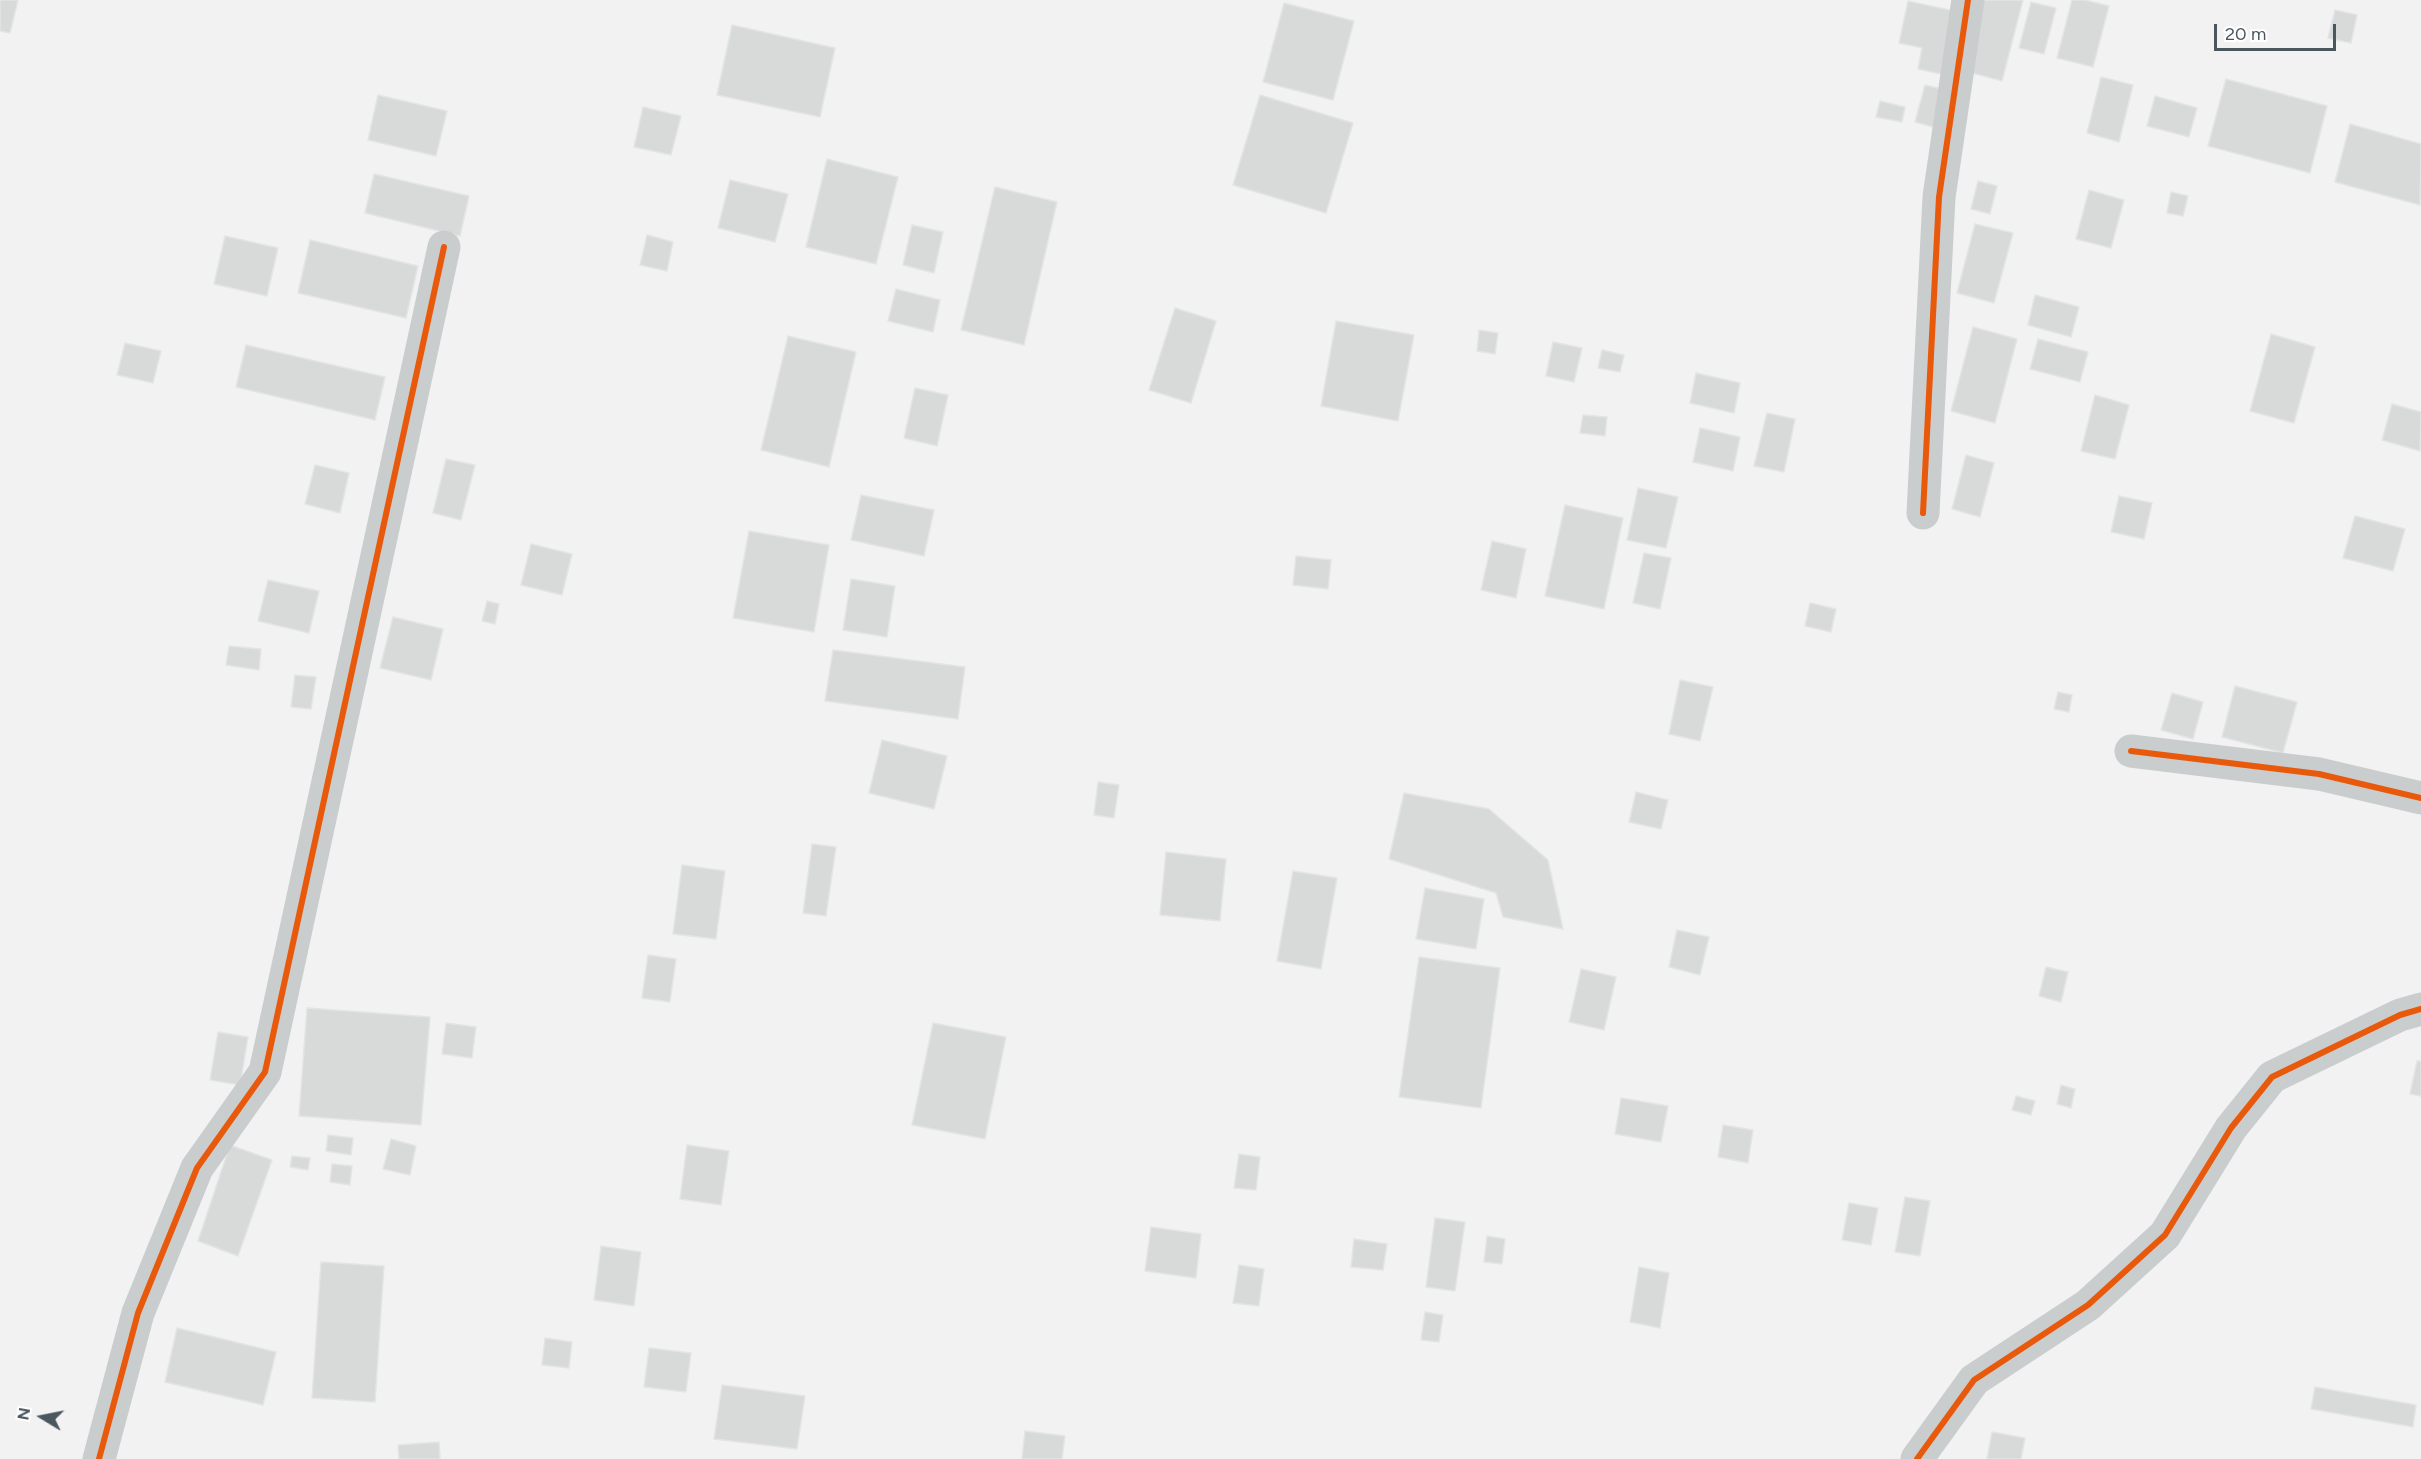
<!DOCTYPE html>
<html>
<head>
<meta charset="utf-8">
<style>
  body { margin:0 }
  #map { position:relative; width:2421px; height:1459px; overflow:hidden; background:#f2f2f2; font-family:Figtree,sans-serif }
  canvas { display:block }
  .north { position:absolute; left:12px; top:1387px; width:60px; height:60px; -webkit-text-stroke:4px #fff; paint-order:stroke; rotate:280deg; font-size:16px; font-weight:700; line-height:24px; text-align:center; color:#4a575e }
  .north::after { content:''; display:block; margin:auto; width:21px; height:27px; background:#4a575e; clip-path:polygon(50% 0,100% 100%,50% 72%,0 100%) }
  .scale { position:absolute; left:2214px; top:24px; width:122px; height:27px; box-sizing:border-box; border:3px solid #4a575e; border-top:0; padding-left:8px; font-size:18px; line-height:21px; white-space:nowrap; color:#4a575e; -webkit-text-stroke:4px #fff; paint-order:stroke }
</style>
</head>
<body>
<div id="map">
<canvas width="2421" height="1459"></canvas>
<div class="north">N</div>
<div class="scale">20 m</div>
</div>
<script>
const context = document.querySelector('canvas').getContext('2d');
context.lineJoin = 'round';
function fillPath(path, color) { context.fillStyle = color; context.fill(path, 'evenodd'); }
function trace(path, color, width, dash) { context.strokeStyle = color; context.lineWidth = width; context.lineCap = dash ? 'butt' : 'round'; context.setLineDash(dash || []); context.stroke(path); }
const building = new Path2D(`
  M0,0H18L10,33L0,31Z
  M1979,0H2023L2002,81L1961,70Z
  M2072,0H2085L2109,6L2093,67L2057,58Z
  M1908,1L1959,12L1945,75L1918,69L1922,48L1899,43Z
  M2031,2L2056,8L2044,54L2019,48Z
  M1284,3L1354,21L1333,100L1263,82Z
  M2335,10L2357,15L2351,43L2328,38Z
  M732,25L835,48L820,117L717,95Z
  M2101,77L2133,85L2119,142L2087,133Z
  M2226,79L2327,106L2310,173L2208,146Z
  M1925,85L1950,91L1940,129L1915,122Z
  M378,95L447,111L436,156L368,140Z
  M1260,95L1353,123L1326,213L1233,185Z
  M2155,96L2197,108L2189,137L2147,126Z
  M1880,101L1905,107L1902,122L1876,117Z
  M643,107L681,116L671,155L634,147Z
  M2350,124L2421,144L2420,205L2335,182Z
  M827,159L898,177L876,264L806,247Z
  M374,174L469,196L460,236L365,213Z
  M730,180L788,194L775,242L718,228Z
  M1978,181L1997,186L1990,214L1971,209Z
  M995,187L1057,202L1024,345L961,330Z
  M2089,190L2124,200L2111,248L2076,239Z
  M2171,192L2188,196L2183,216L2167,213Z
  M1975,224L2013,233L1994,303L1957,293Z
  M912,225L943,232L934,273L903,265Z
  M647,235L673,242L667,271L640,265Z
  M225,236L278,248L267,296L214,284Z
  M310,240L418,266L406,318L298,293Z
  M896,289L940,300L933,332L888,321Z
  M2035,295L2079,307L2071,337L2028,325Z
  M1175,308L1216,321L1191,403L1149,390Z
  M1336,321L1414,335L1398,421L1321,406Z
  M1973,327L2017,339L1995,423L1951,411Z
  M1479,330L1498,333L1495,354L1477,351Z
  M2271,334L2315,347L2294,423L2250,411Z
  M788,336L856,352L829,467L761,450Z
  M2038,339L2088,352L2080,382L2030,369Z
  M1553,342L1582,348L1574,382L1546,376Z
  M125,343L161,351L153,383L117,375Z
  M246,345L385,377L375,420L236,387Z
  M1602,350L1624,355L1620,372L1598,368Z
  M1696,373L1740,383L1734,413L1690,403Z
  M915,388L948,395L937,446L904,438Z
  M2095,395L2129,405L2115,459L2081,451Z
  M2392,404L2421,412L2420,451L2382,440Z
  M1767,413L1795,419L1784,472L1754,466Z
  M1583,415L1607,417L1605,436L1580,433Z
  M1700,428L1740,437L1733,471L1693,462Z
  M1966,455L1994,463L1980,517L1952,509Z
  M446,459L475,465L461,520L433,513Z
  M315,465L349,473L340,513L305,504Z
  M1638,488L1678,497L1666,548L1627,540Z
  M861,495L934,510L924,556L851,540Z
  M2119,496L2152,503L2144,539L2111,532Z
  M1565,505L1623,518L1604,609L1545,596Z
  M2355,516L2405,529L2393,571L2343,558Z
  M749,531L829,545L814,632L733,618Z
  M1492,541L1526,549L1516,598L1481,590Z
  M531,544L572,554L562,595L521,585Z
  M1644,553L1671,558L1660,609L1633,603Z
  M1296,556L1331,560L1328,589L1293,585Z
  M851,579L895,586L887,637L843,630Z
  M268,580L319,591L309,633L258,621Z
  M487,601L499,604L495,624L482,621Z
  M1810,603L1836,609L1831,632L1805,626Z
  M393,617L443,629L431,680L380,668Z
  M229,646L261,649L259,670L226,665Z
  M833,650L965,667L958,719L825,701Z
  M295,675L316,677L311,709L291,707Z
  M1680,680L1713,687L1700,741L1669,734Z
  M2235,686L2297,702L2283,753L2222,737Z
  M2058,692L2072,695L2069,712L2054,709Z
  M2172,693L2203,702L2193,739L2161,730Z
  M882,740L947,756L934,809L869,793Z
  M1098,782L1119,785L1114,818L1094,815Z
  M1636,792L1668,800L1661,829L1629,822Z
  M1404,793L1489,809L1548,860L1563,929L1503,917L1496,893L1389,859Z
  M812,844L836,847L826,916L803,913Z
  M1166,852L1226,859L1220,921L1160,915Z
  M682,865L725,871L716,939L673,934Z
  M1293,871L1337,878L1321,969L1277,961Z
  M1425,888L1484,899L1476,949L1416,939Z
  M1677,930L1709,937L1700,975L1669,967Z
  M648,955L676,959L670,1002L642,998Z
  M1419,957L1500,968L1481,1108L1399,1097Z
  M2046,967L2068,972L2061,1002L2039,996Z
  M1581,969L1616,977L1604,1030L1569,1022Z
  M307,1008L430,1017L421,1125L299,1116Z
  M446,1023L476,1027L472,1058L442,1054Z
  M933,1023L1006,1037L985,1139L912,1125Z
  M218,1032L248,1037L240,1085L210,1080Z
  M2417,1061H2421V1096L2410,1094Z
  M2061,1085L2075,1089L2071,1108L2057,1104Z
  M2016,1096L2035,1101L2031,1115L2012,1110Z
  M1621,1098L1668,1106L1661,1142L1615,1134Z
  M1723,1125L1753,1130L1748,1163L1718,1157Z
  M328,1135L353,1138L351,1155L326,1151Z
  M391,1139L416,1146L410,1175L383,1169Z
  M230,1145L272,1160L238,1256L198,1241Z
  M687,1145L729,1151L721,1205L680,1199Z
  M1239,1154L1260,1157L1256,1190L1234,1188Z
  M292,1156L310,1158L308,1170L290,1167Z
  M332,1164L352,1166L350,1185L330,1182Z
  M1905,1197L1930,1201L1920,1256L1895,1252Z
  M1849,1203L1878,1208L1871,1245L1842,1240Z
  M1435,1218L1465,1222L1455,1291L1426,1287Z
  M1151,1227L1201,1234L1196,1278L1145,1271Z
  M1487,1236L1505,1239L1502,1264L1484,1262Z
  M1354,1239L1387,1244L1383,1270L1351,1267Z
  M601,1246L641,1252L634,1306L594,1300Z
  M321,1262L384,1266L375,1402L312,1398Z
  M1239,1265L1264,1269L1259,1306L1233,1303Z
  M1639,1267L1669,1273L1660,1328L1630,1322Z
  M1425,1312L1443,1315L1439,1342L1421,1340Z
  M177,1328L276,1352L263,1405L165,1382Z
  M545,1338L572,1342L569,1368L542,1365Z
  M649,1348L691,1353L686,1392L644,1387Z
  M722,1385L805,1396L797,1449L714,1439Z
  M2315,1387L2416,1405L2413,1427L2311,1409Z
  M1025,1431L1065,1436L1062,1459H1022Z
  M1992,1432L2025,1438L2021,1459H1987Z
  M439,1442L440,1459H399L398,1445Z`);
fillPath(building, '#d8dada');
trace(building, '#e3e4e5', 1.5);
trace(new Path2D(`
  M1923,513L1939,197L1968,0
  M2131,751L2319,774L2421,798
  M99,1459L138,1313L197,1168L265,1072L444,247
  M1917,1459L1974,1380L2088,1305L2165,1235L2231,1128L2272,1077L2400,1015L2421,1009`), '#cacdce', 33);
trace(new Path2D(`
  M1923,513L1939,197L1968,0
  M2131,751L2319,774L2421,798
  M99,1459L138,1313L197,1168L265,1072L444,247
  M1917,1459L1974,1380L2088,1305L2165,1235L2231,1128L2272,1077L2400,1015L2421,1009`), '#e8590c', 6);
</script>
</body>
</html>
